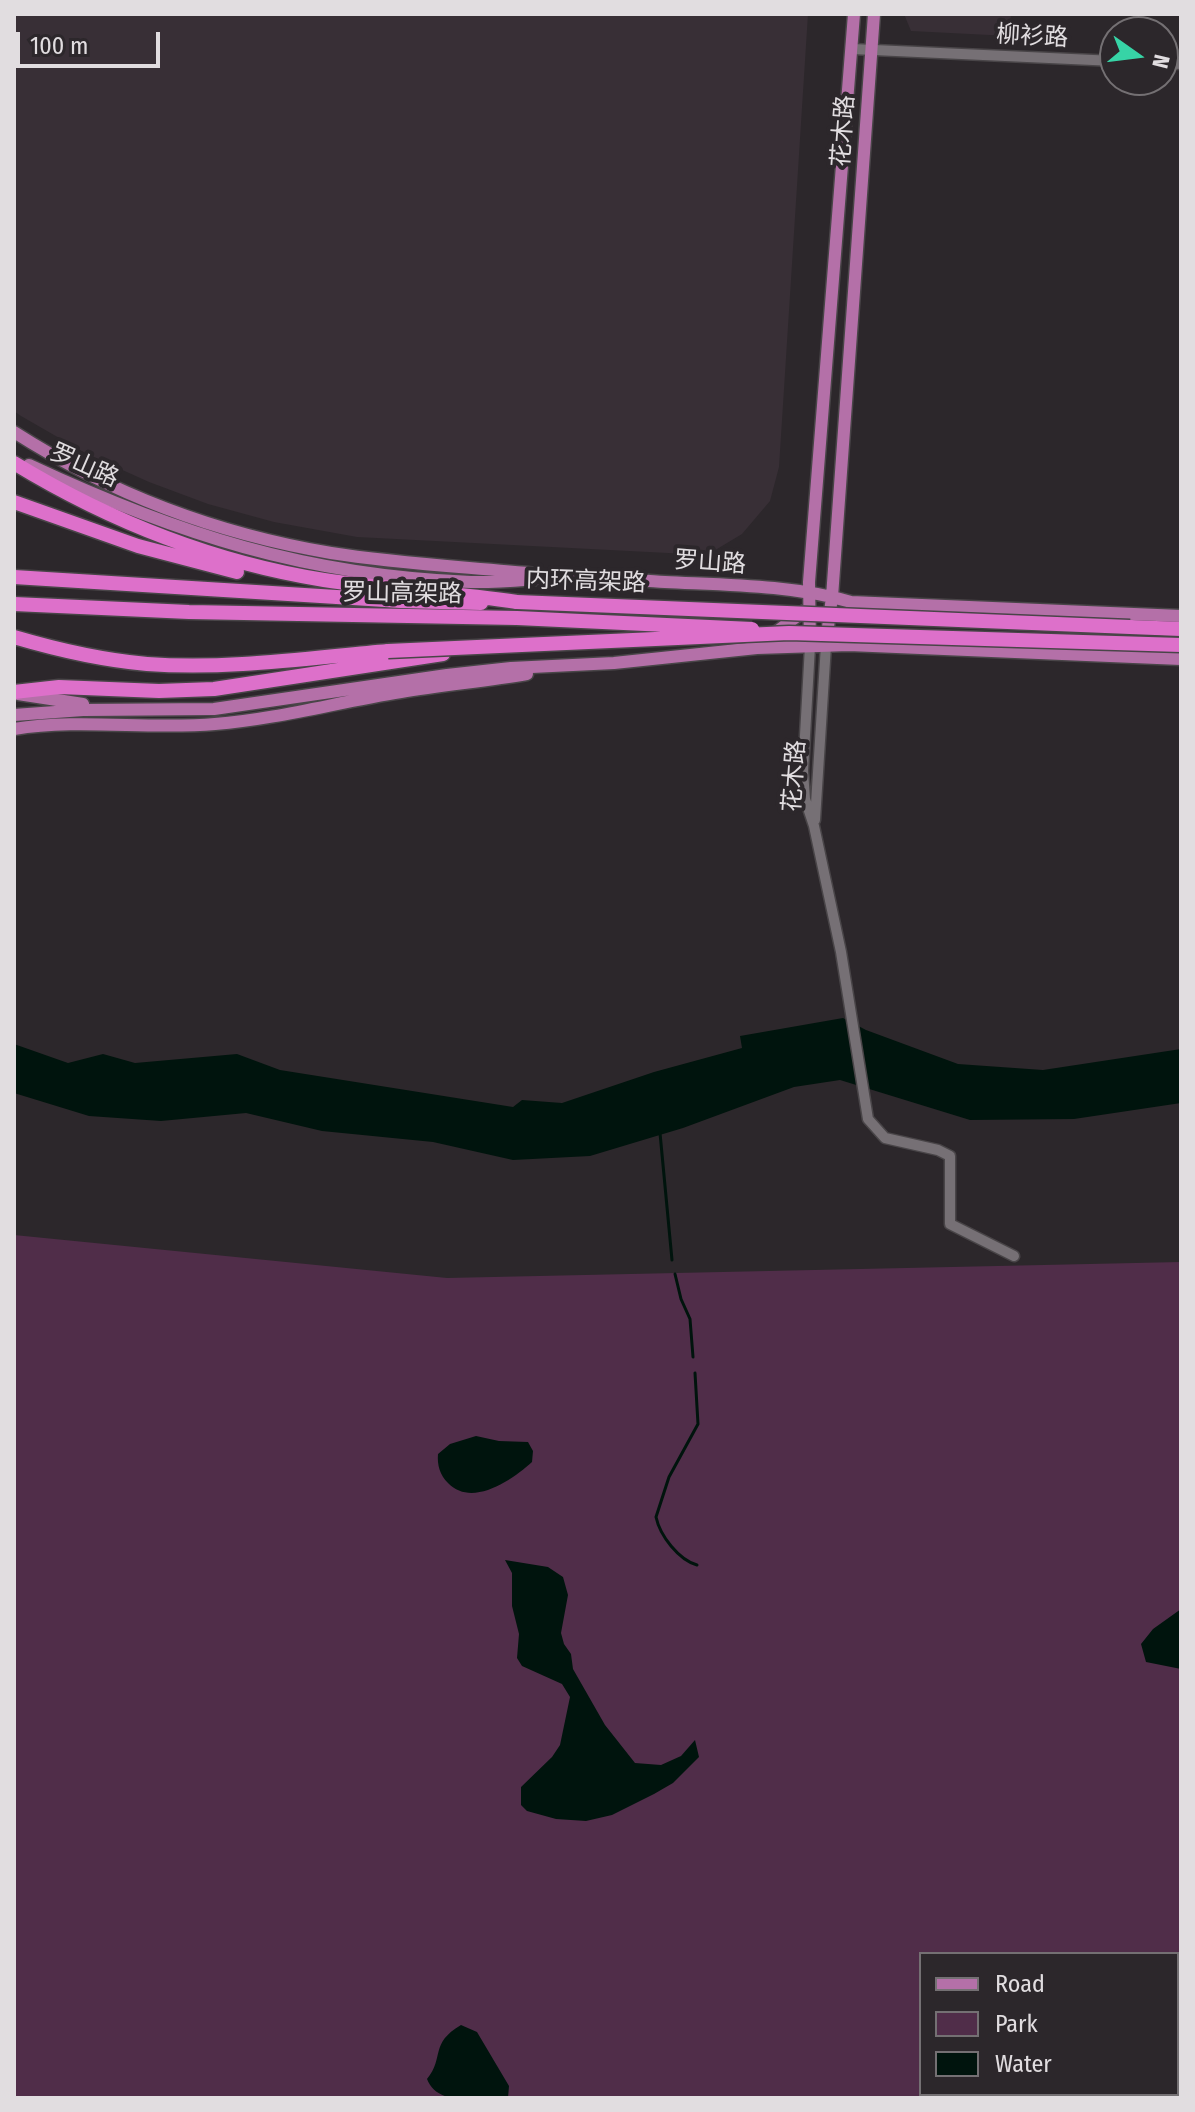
<!DOCTYPE html>
<html>
<head>
<meta charset="utf-8">
<style>
  body { margin:0 }
  #map { position:relative; width:1195px; height:2112px; overflow:hidden; background:#2c272b; font-family:"Fira Sans Condensed",sans-serif }
  canvas { display:block }
  .frame { position:absolute; inset:0; border:16px solid #e1dde0; pointer-events:none }
  .legend { position:absolute; left:919px; top:1952px; width:260px; height:144px; box-sizing:border-box; background:#2c272b; border:2px solid #747073; margin:0; padding:10px 14px; list-style:none; font-size:24px; color:#e1dde0 }
  .legend li { display:flex; align-items:center; gap:16px; height:40px }
  .legend b { width:40px; border:2px solid #747073 }
  .north { position:absolute; left:1099px; top:16px; width:80px; height:80px; box-sizing:border-box; background:#2c272b; border:2px solid #747073; border-radius:50%; rotate:104deg; font-size:22px; font-weight:700; line-height:32px; text-align:center; color:#e1dde0 }
  .north::after { content:''; display:block; margin:auto; width:28px; height:36px; background:#37d4a6; clip-path:polygon(50% 0,100% 100%,50% 72%,0 100%) }
  .scale { position:absolute; left:16px; top:32px; width:144px; height:36px; box-sizing:border-box; border:4px solid #e1dde0; border-top:0; padding-left:10px; font-size:24px; line-height:28px; white-space:nowrap; color:#e1dde0; -webkit-text-stroke:6px #2c272b; paint-order:stroke }
</style>
</head>
<body>
<div id="map">
<canvas width="1195" height="2112"></canvas>
<div class="frame"></div>
<ul class="legend">
<li><b style="height:10px;background:#b470a8"></b>Road</li>
<li><b style="height:22px;background:#502d49"></b>Park</li>
<li><b style="height:22px;background:#00140d"></b>Water</li>
</ul>
<div class="north">N</div>
<div class="scale">100 m</div>
</div>
<script>
const context = document.querySelector('canvas').getContext('2d');
context.lineJoin = 'round';
function fillPath(path, color) { context.fillStyle = color; context.fill(path, 'evenodd'); }
function trace(path, color, width, dash) { context.strokeStyle = color; context.lineWidth = width; context.lineCap = dash ? 'butt' : 'round'; context.setLineDash(dash || []); context.stroke(path); }
function write(font, color, halo, rows, align = 'center') {
  context.font = font + ' "Fira Sans Condensed","Noto Sans SC",sans-serif'; context.lineWidth = 8; context.setLineDash([]); context.textBaseline = 'middle'; context.strokeStyle = halo; context.fillStyle = color; for (const [text, x, y, turn = 0] of rows) {
    context.save(); context.translate(x, y); context.rotate((+turn || 0) * Math.PI / 180); context.textAlign = isNaN(turn) ? turn : align; if (halo) context.strokeText(text, 0, 0); context.fillText(text, 0, 0); context.restore();
  }
}
fillPath(new Path2D(`
  M14,14H808L779,467L770,501L742,534L707,555L357,537L274,522L208,504L149,482L87,454L21,416L14,411Z
  M904,14H1011L1009,36L911,31Z`), '#382f36');
fillPath(new Path2D(`
  M14,1235L447,1278L1181,1262V2098H14ZM921,1954H1177V2094H921Z`), '#502d49');
fillPath(new Path2D(`
  M843,1018L866,1030L958,1064L1043,1070L1181,1049V1103L1074,1119L970,1120L840,1080L794,1087L683,1128L590,1156L513,1160L433,1142L322,1131L246,1113L161,1121L89,1116L14,1093V1044L68,1063L103,1054L135,1063L237,1054L280,1070L513,1107L522,1100L562,1103L654,1072L742,1048L740,1036Z
  M476,1436L499,1441L528,1442L533,1451L532,1462C512,1480 472,1508 448,1483C440,1475 437,1465 438,1454L450,1444Z
  M505,1560L548,1567L563,1577L568,1595L561,1633L564,1644L571,1654L573,1669L605,1725L635,1763L661,1765L681,1756L695,1740L699,1757L673,1783L654,1794L612,1815L586,1821L556,1819L527,1811L521,1805V1787L552,1757L560,1745L570,1697L562,1684L522,1666L517,1658L519,1634L512,1606V1573Z
  M1181,1609V1669L1146,1662L1141,1644L1153,1629Z
  M461,2025L477,2032L509,2086L508,2098C482,2098 438,2108 427,2079C445,2057 429,2044 461,2025Z`), '#00140d');
trace(new Path2D(`
  M660,1133L672,1260
  M675,1274L681,1299L690,1319L693,1357
  M695,1373L698,1424L669,1477L656,1517C660,1536 679,1560 697,1565`), '#00140d', 3);
const minor = new Path2D(`
  M852,49L1115,61
  M1163,63L1181,64
  M810,646L803,771L805,799L814,826L841,952L868,1119L885,1138L938,1150L950,1156V1224L1014,1256
  M815,820L826,645`);
const major = new Path2D(`
  M14,432C111,494 218,534 331,553C400,564 469,567 538,574
  M29,465C177,534 307,576 471,582C504,583 536,578 568,577C600,576 633,580 665,582C726,585 793,585 851,602L1181,616
  M771,636L804,611
  M826,642L832,597L874,14
  M810,643L809,582L854,14
  M18,694L83,704
  M14,715L83,710L214,709L447,675L511,668L614,663L757,648L849,645L1181,659
  M14,729C80,718 148,730 215,724C278,719 338,702 401,692C443,685 485,681 527,674`);
const highway = new Path2D(`
  M14,463C111,522 212,562 324,580C388,590 453,592 517,602
  M14,502L138,546L237,572
  M14,577L401,601L481,603
  M14,604L189,612L517,618
  M1130,627L1181,629
  M14,637C58,650 102,660 147,664C227,670 309,658 388,651
  M14,692L59,687L159,691L214,689L443,654`);
trace(minor, '#494548', 13);
trace(major, '#494548', 15);
trace(highway, '#494548', 17);
trace(minor, '#767075', 10);
trace(major, '#b470a8', 12);
trace(highway, '#dd70ca', 14);
const highwayBridge = new Path2D(`
  M517,602L1130,627
  M517,618L752,629
  M388,651L789,633L1181,645`);
trace(highwayBridge, '#494548', 17, []);
trace(highwayBridge, '#dd70ca', 14);
write('24px', '#e1dde0', '#2c272b', [
  ["柳衫路",1032,37,3],
  ["花木路",844,131,-86],
  ["罗山路",84,466,24],
  ["罗山路",710,563,4],
  ["内环高架路",586,582,2],
  ["罗山高架路",402,594,1],
  ["花木路",795,776,-86]
]);
</script>
</body>
</html>
